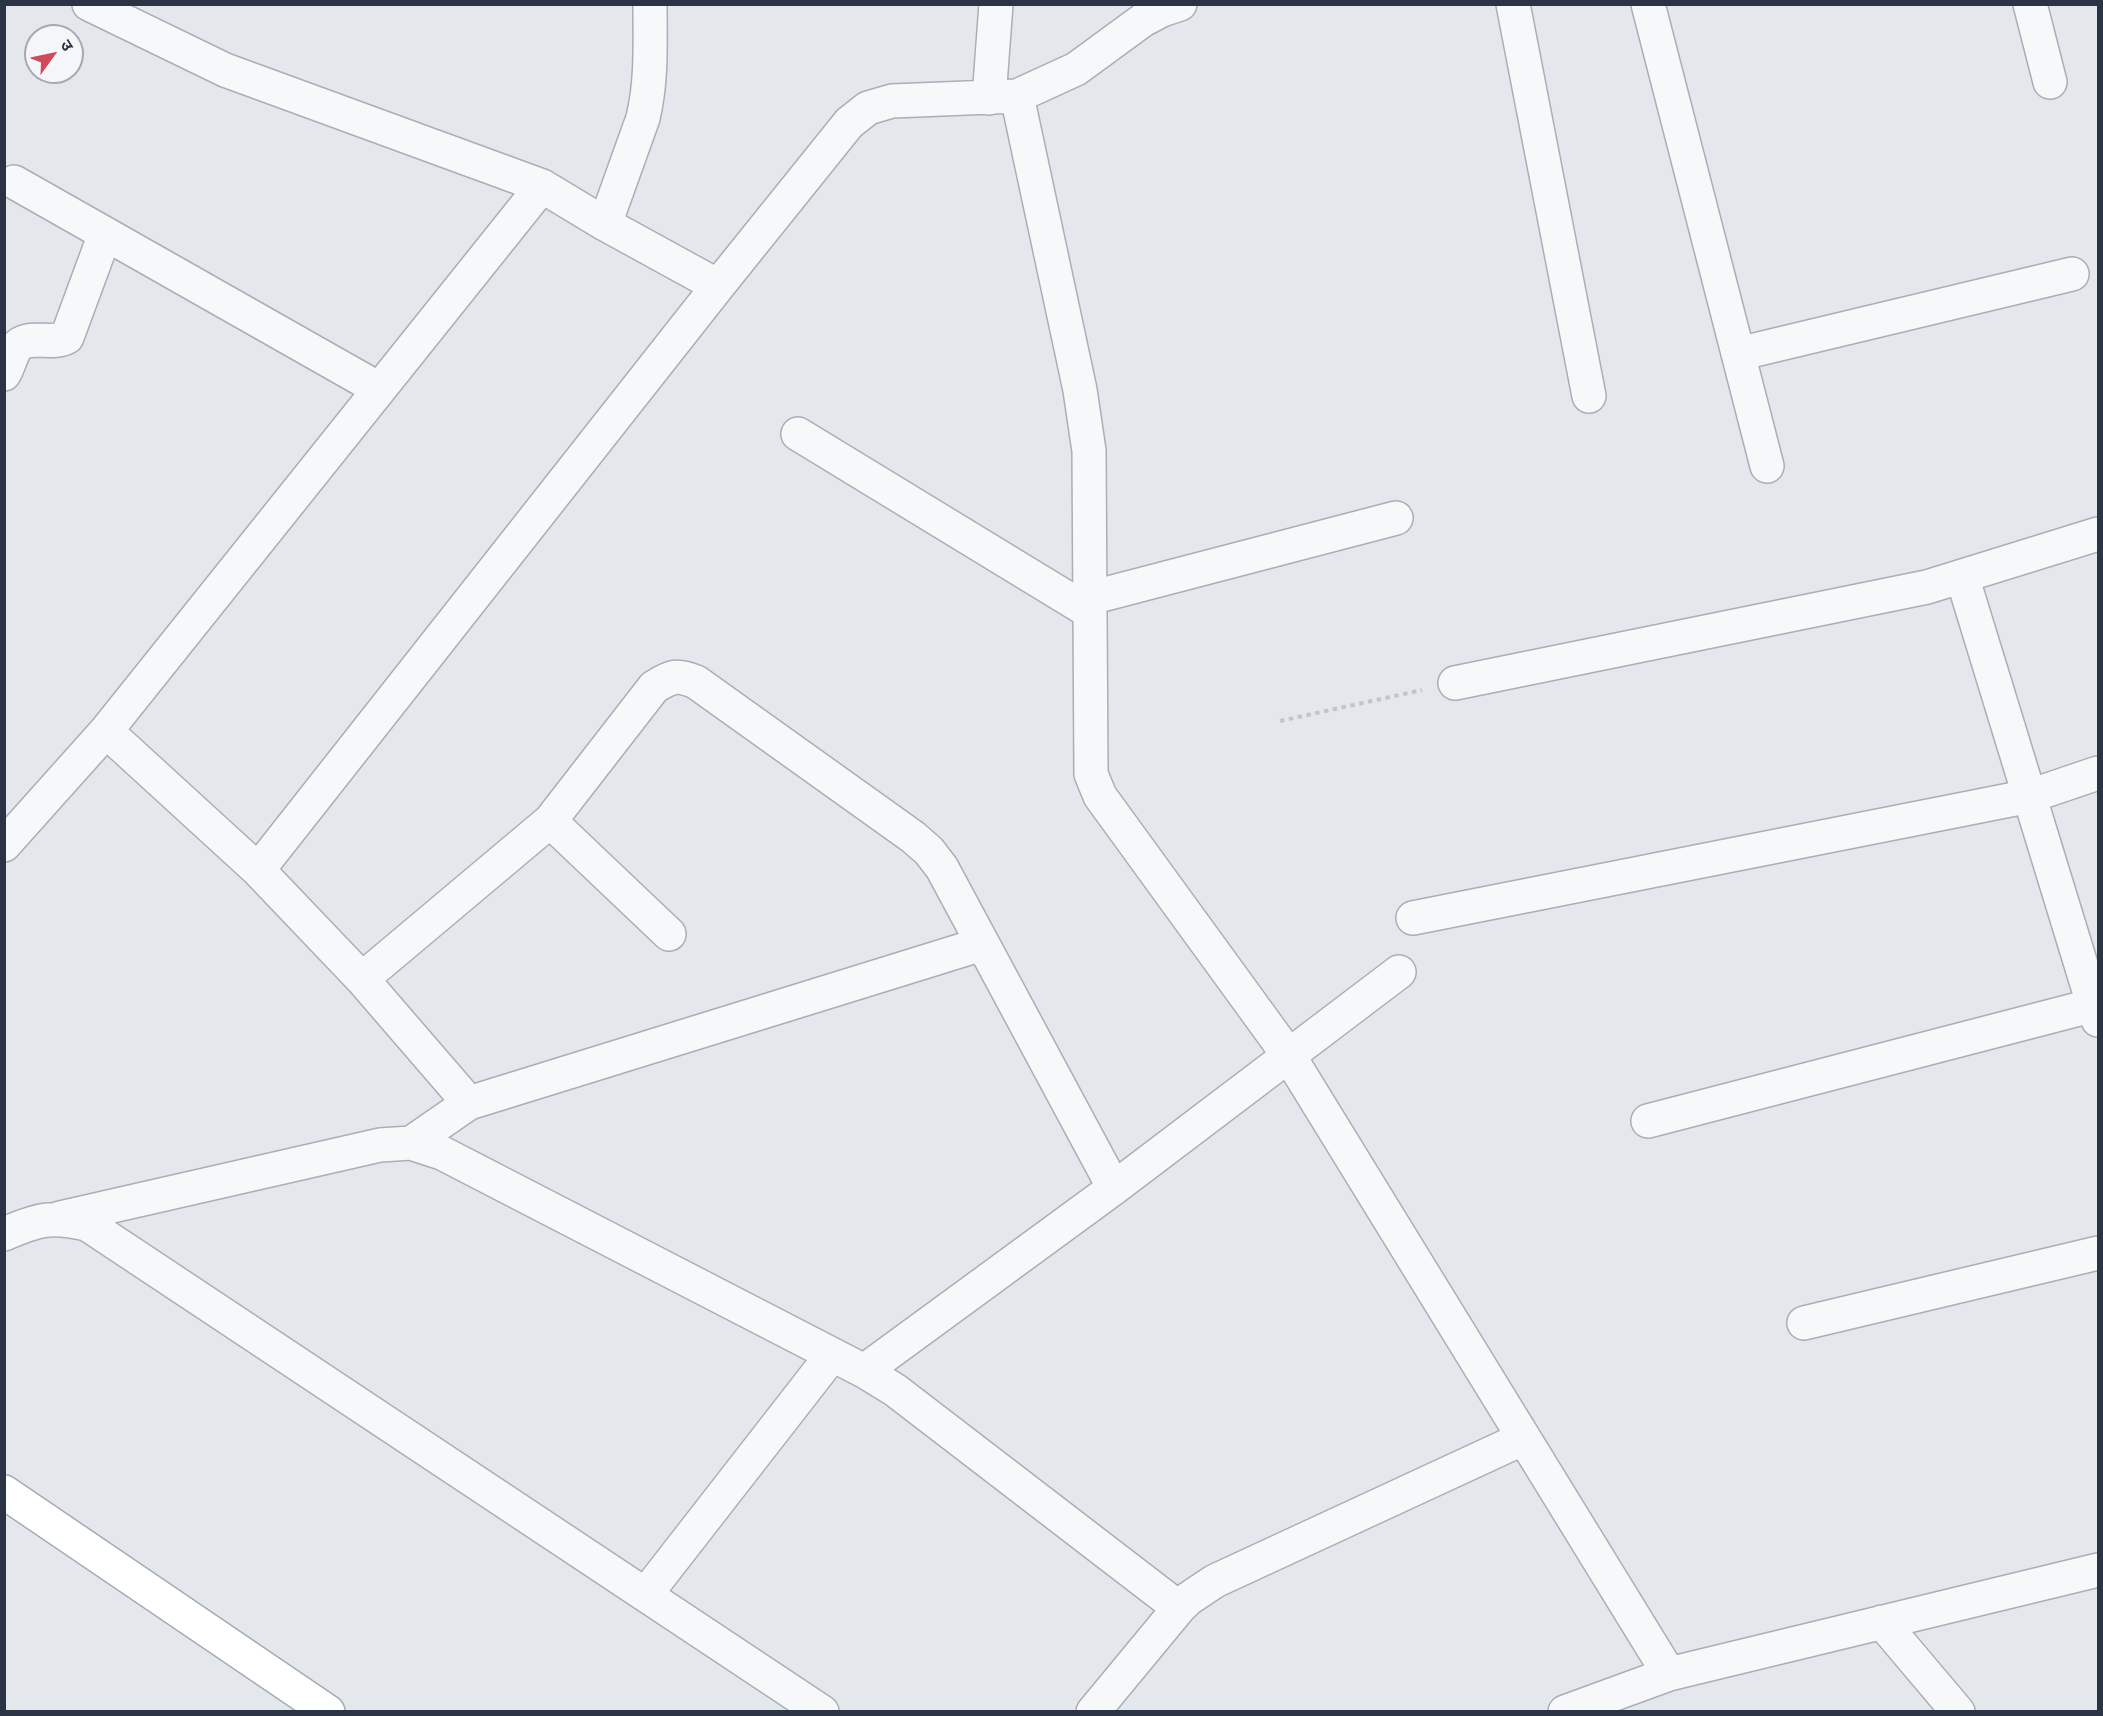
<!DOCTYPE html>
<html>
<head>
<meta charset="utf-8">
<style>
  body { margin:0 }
  #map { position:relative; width:2103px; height:1716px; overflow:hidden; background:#e4e7ec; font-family:Mulish,"Noto Sans Devanagari",sans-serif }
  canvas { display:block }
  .frame { position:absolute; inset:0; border:6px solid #2b3445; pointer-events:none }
  .north { position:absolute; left:24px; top:24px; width:60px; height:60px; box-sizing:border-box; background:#f4f6f9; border:2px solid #a4a8b1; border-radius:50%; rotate:57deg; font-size:16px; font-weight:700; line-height:24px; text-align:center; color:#2b3445 }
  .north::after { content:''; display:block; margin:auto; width:21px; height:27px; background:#d1495b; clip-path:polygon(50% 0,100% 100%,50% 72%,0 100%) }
</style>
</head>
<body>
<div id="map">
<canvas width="2103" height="1716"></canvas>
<div class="frame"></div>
<div class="north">उ</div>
</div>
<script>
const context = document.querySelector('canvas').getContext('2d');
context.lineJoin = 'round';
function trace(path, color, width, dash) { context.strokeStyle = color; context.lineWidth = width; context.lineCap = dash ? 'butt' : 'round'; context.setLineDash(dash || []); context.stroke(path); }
const minor = new Path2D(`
  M89,4L225,70L542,186L605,224L718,286
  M1513,4L1589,396
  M1648,4L1767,466
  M2030,4L2050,82
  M1017,96L1080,390L1089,451L1091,774L1100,796L1289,1056L1669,1674
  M989,98L996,4
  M14,182L379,389
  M605,224L643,118C652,80 650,43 650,4
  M1738,354L2072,274
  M4,374C9,366 11,355 16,348C26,333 52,346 67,337L105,234
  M798,434L1090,612
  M1962,576L2098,1020
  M1090,598L1396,518
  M1455,683L1927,587L2098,534
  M106,731L258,870L362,979L469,1103
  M550,821L669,934
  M4,845L106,731L542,186
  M258,870L718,286L849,123L868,108L892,101L1017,96L1076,69L1143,20L1162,10L1180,4
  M1413,918L2030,796L2098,773
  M362,979L550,821L654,687C672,676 677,674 696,682L913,837L929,851L942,868L1114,1188
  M1648,1121L2098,1004
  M411,1143L469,1103L982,944
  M60,1218L380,1145L411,1143L442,1153L864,1371L895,1390L1179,1608
  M4,1234C39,1219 50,1216 87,1224L822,1712
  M1804,1323L2098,1253
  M864,1371L1114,1188L1399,972
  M646,1594L832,1355
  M1882,1622L1958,1712
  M1093,1712L1179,1608L1188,1599L1215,1581L1524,1438
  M1565,1712L1669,1674L2098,1570`);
const major = new Path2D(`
  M4,1492L328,1712`);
trace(minor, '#a9aeb7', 36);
trace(major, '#a3abb8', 36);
trace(new Path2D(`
  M1280,721L1422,690`), '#c2c5cb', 4, [4.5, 4.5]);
trace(minor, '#f7f8fa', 33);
trace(major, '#fff', 33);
</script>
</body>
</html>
